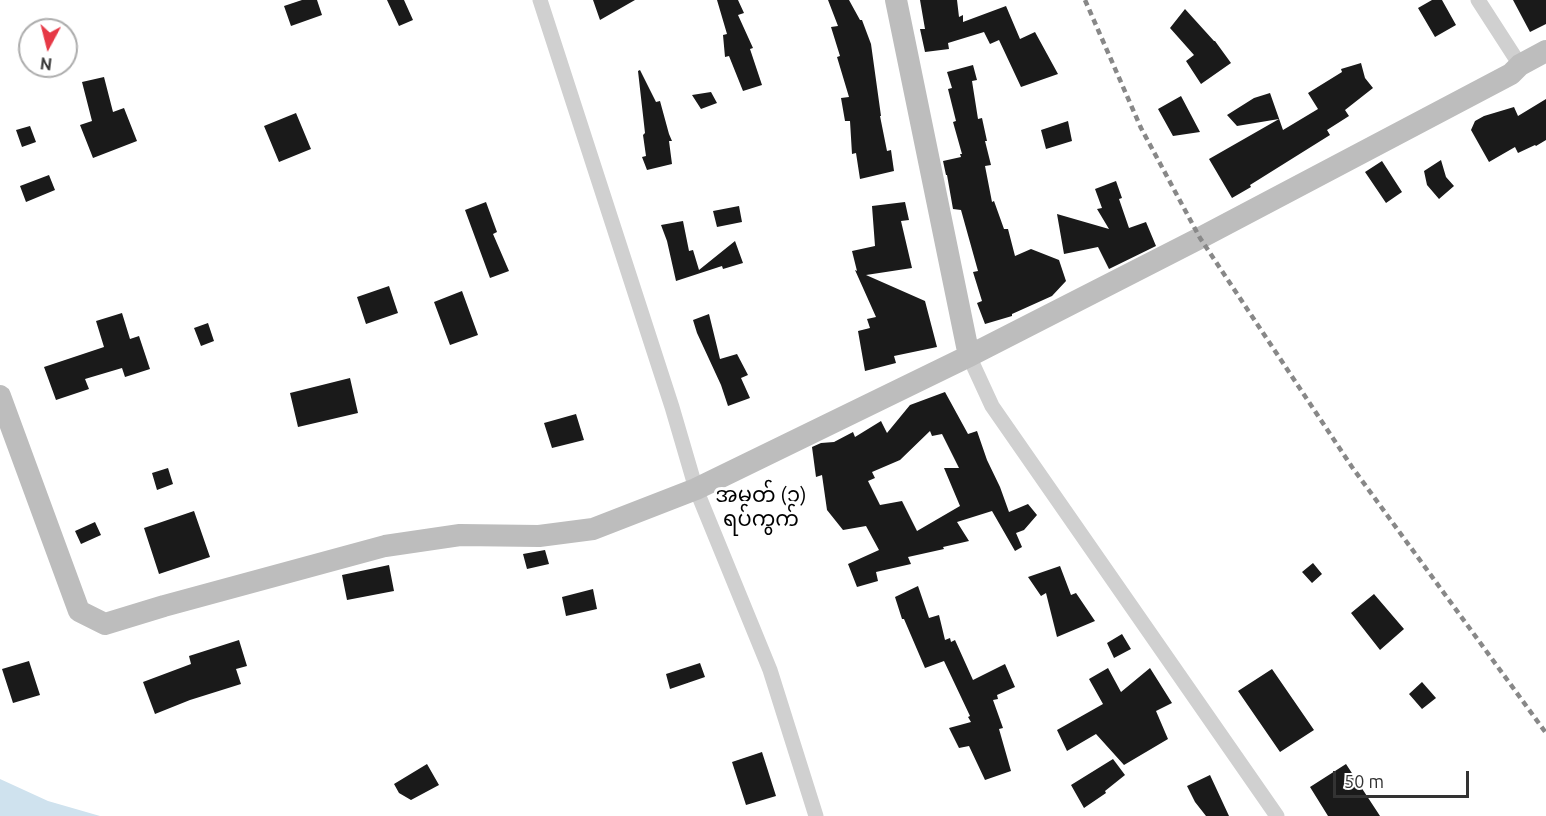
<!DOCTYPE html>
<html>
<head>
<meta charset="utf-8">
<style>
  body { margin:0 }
  #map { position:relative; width:1546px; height:816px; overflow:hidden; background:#fff; font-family:Ubuntu,sans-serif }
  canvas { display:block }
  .north { position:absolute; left:18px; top:18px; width:60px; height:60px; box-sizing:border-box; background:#fff; border:2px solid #adadad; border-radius:50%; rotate:187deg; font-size:16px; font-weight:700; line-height:24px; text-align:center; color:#333 }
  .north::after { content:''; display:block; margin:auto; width:21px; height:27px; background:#e63946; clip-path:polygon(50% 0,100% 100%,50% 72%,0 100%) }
  .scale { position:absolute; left:1333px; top:771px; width:136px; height:27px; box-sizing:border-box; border:3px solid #333; border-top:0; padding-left:8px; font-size:18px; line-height:21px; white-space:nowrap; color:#333; -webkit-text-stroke:4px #fff; paint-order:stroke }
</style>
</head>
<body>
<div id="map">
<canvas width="1546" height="816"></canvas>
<div class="north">N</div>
<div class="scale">50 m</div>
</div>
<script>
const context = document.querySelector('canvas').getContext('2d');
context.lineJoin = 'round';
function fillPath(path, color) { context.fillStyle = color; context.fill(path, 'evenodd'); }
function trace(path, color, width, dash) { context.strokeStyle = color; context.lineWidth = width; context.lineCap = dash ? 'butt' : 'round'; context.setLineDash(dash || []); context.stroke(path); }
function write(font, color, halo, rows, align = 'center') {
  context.font = font + ' Ubuntu,"Noto Sans Myanmar",sans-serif'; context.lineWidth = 6; context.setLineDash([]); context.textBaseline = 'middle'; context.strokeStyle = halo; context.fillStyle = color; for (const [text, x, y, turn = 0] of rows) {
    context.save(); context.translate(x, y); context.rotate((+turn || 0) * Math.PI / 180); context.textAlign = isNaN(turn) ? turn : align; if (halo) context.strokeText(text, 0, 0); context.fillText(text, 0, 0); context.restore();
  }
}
fillPath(new Path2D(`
  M0,779L48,801L100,816H0Z`), '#cfe2ee');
fillPath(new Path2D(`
  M302,0H317L322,15L291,26L284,6Z
  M387,0H404L413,20L399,26Z
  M593,0H635L600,20Z
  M717,0H738L744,13L738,15L753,48L750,49L762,85L743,91L729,56L725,57L723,35L727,34Z
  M828,0H849L860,20H862L871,44L881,116H880L887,151L891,150L894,171L860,179L856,153L852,154L850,121H845L841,98L849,97L837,57L840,56L831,27L838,26Z
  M920,0H957L959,17L963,15V22L1006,6L1020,39L1035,32L1058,74L1021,87L999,40L990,44L984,32L948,43L949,49L925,52L920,29H925Z
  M1432,0H1442L1456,25L1435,37L1418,8Z
  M1513,0H1546V24L1530,32Z
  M1185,9L1214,41H1215L1231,63L1201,84L1186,61L1194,55L1170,28Z
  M1361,63L1365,78L1373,88L1345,110L1349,116L1327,130L1330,135L1250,185L1251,187L1232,198L1209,159L1279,119L1237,126L1227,115L1254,98L1270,93L1283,130L1318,109L1308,93L1342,72L1341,69Z
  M973,65L977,80L972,81L978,119L982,118L987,141H985L991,165L985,166L992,202L994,201L1004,229H1008L1015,256L1031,249L1059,260L1066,281L1052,296L1012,314V316L985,324L977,303L982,301L973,272L978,271L961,210L953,209L947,175H946L943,161L961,157L960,154H962L953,122L956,121L948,89L952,88L947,72Z
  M640,70L656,102L660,101L669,134L672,141H669L672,164L647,170L642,157L646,156L643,135L645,133L638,71Z
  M104,77L113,112L124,108L137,141L93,158L80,125L92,121L82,82Z
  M711,92L717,103L701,109L692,95Z
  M1181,96L1200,132L1173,136L1158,109Z
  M1546,99V140L1536,146L1535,145L1518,153L1515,147L1489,162L1471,130L1475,121L1484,116L1514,107L1518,116Z
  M296,113L311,149L279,162L264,126Z
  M1068,121L1072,141L1046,149L1041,130Z
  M30,126L36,142L22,147L16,130Z
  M1441,160L1446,177L1454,186L1439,199L1427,185L1424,171Z
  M1382,161L1402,192L1386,203L1365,172Z
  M49,175L55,190L26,202L20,186Z
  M1116,181L1122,198L1119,199L1129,228L1146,222L1156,246L1109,269L1098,247L1064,254L1057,214L1109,229L1097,209L1102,208L1095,189Z
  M486,202L497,232L493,234L509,271L490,278L465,210Z
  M905,202L909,220L901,221L912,268L866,275L925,301L937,347L894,356L896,363L865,371L858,331L870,328L867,319L876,317L855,270L857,271L852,251L875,246L872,206Z
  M739,206L742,222L717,227L713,211Z
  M683,221L689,251L693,250L699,270L735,241L743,263L723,269L722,266L676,281L667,241L661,225Z
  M389,286L398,313L366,324L357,297Z
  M462,291L478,335L450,345L434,302Z
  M122,313L130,339L139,336L150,369L125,377L122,368L85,379L89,389L56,400L44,367L104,347L96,321Z
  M709,314L720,359L737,354L748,375L741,378L750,398L728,406L721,385L697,333L693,320Z
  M208,323L214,341L201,346L194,328Z
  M350,378L358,413L298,427L290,393Z
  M945,392L968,434L977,431L987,460L1000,487L1009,512L1028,504L1037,515L1024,530L1016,533L1022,547L1015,551L992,511L957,522L969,541L943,547L944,549L908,557L911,564L876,572L878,581L857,587L848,564L879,550L866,526L843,530L827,510L822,475L816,477L812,447L821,443L834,442L853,432L855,437L881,421L887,433L910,405ZM930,431L932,436L942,434L959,468H944L960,506L917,531L902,501L880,505L868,481L875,478L872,472L900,460Z
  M576,414L584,440L552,448L544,423Z
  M168,468L173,484L157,490L152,473Z
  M194,511L210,557L159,574L144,528Z
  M95,522L101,535L81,544L75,531Z
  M545,550L549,564L527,569L523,554Z
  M1313,563L1322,574L1312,583L1302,572Z
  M389,565L394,591L347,600L342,575Z
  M1060,566L1071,595L1076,593L1095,621L1057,637L1046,593L1041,596L1028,577Z
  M918,586L929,618L939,615L945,640L950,638L951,642L955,640L973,680L1005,664L1015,687L997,695L998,699L993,700L1003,728L999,729L1011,771L985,780L969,746L959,748L949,728L971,722L968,717L970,716L944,661L925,668L904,619H902L895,597Z
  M593,589L597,609L566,616L562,597Z
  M1374,594L1404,629L1380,650L1351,613Z
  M1122,634L1131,649L1114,658L1107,643Z
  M239,640L247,666L236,669L241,684L190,700L155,714L143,682L191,664L189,656Z
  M29,661L40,695L13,703L2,669Z
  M700,663L705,677L670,689L666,674Z
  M1108,668L1121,692L1150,668L1172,703L1156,711L1168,739L1124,765L1096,734L1067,751L1057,730L1103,704L1089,679Z
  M1272,669L1314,730L1280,752L1238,691Z
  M1422,682L1436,698L1422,709L1409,694Z
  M762,752L776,796L746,805L732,762Z
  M1113,759L1125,775L1105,791L1106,793L1084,808L1071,785Z
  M427,764L439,785L411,800L399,793L394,784Z
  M1346,764L1380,816H1328L1310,787Z
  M1210,775L1229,816H1206L1195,802L1187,786Z`), '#1a1a1a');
trace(new Path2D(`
  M540,0L672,407L696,489L770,670L816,816
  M1478,0L1520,65
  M969,356L992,406L1277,816`), '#d0d0d0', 15);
trace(new Path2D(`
  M896,0L969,356
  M0,396L79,611L105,624L164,606L385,546L460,535L539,536L593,529L696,489L969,356L1200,238L1511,74L1520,65L1546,51`), '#bdbdbd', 22);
trace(new Path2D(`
  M1085,0L1141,128L1200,238L1352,467L1546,733`), '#888', 4.5, [6, 4.5]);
write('21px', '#000', '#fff', [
  ["အမှတ် (၁)",761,495],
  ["ရပ်ကွက်",761,519]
]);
</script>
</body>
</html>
